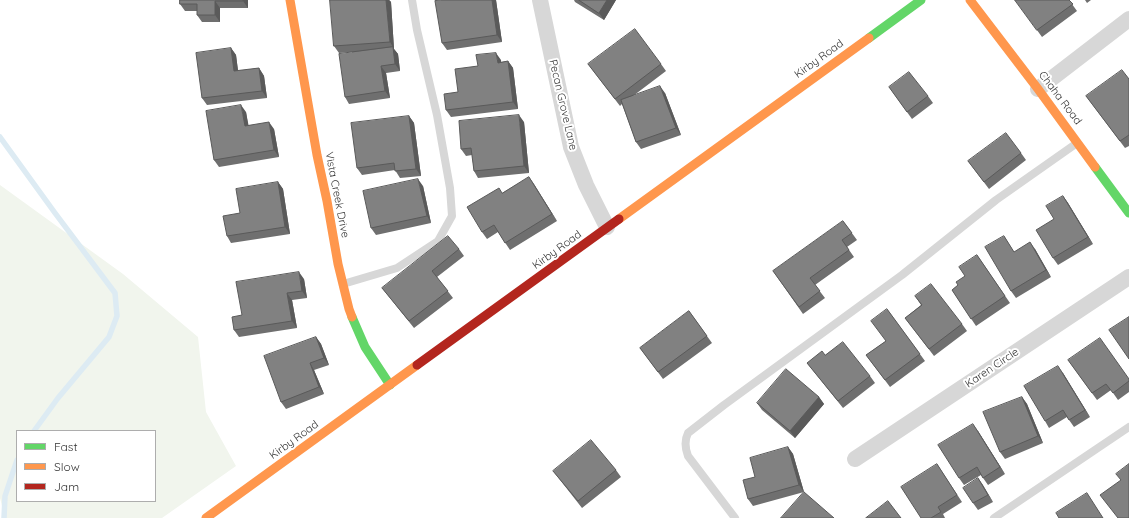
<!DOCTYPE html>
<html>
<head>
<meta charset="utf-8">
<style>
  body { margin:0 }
  #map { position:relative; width:1129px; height:518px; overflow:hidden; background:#fff; font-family:Quicksand,sans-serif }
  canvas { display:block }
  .legend { position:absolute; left:16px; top:430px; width:140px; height:72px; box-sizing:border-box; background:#fff; border:1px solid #adadad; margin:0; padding:5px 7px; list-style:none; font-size:12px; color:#333 }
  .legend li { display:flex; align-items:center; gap:8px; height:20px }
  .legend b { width:20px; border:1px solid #adadad }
</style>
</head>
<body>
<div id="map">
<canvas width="1129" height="518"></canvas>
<ul class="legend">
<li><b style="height:5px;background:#63d668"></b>Fast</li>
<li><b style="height:5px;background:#ff974d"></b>Slow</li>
<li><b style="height:5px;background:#b3261e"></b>Jam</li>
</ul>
</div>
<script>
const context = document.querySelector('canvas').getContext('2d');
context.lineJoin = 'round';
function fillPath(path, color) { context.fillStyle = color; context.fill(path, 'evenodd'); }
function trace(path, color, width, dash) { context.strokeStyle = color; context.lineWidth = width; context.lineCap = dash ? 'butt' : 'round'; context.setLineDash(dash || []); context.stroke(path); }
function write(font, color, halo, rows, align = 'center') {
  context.font = font + ' Quicksand,sans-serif'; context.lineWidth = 4; context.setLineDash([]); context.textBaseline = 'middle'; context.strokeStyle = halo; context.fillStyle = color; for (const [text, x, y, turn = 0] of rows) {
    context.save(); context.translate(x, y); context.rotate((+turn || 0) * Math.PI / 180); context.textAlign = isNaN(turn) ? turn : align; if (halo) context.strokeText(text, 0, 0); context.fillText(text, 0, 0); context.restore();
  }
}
fillPath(new Path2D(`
  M0,185L123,274L198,337L206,412L236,466L162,518H5L0,498ZM17,431H155V501H17Z`), '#f1f5ed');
trace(new Path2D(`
  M0,137L55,213L115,293L117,316L109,337L58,398L34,431
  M4,518L5,496L17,460`), '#ddebf3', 5.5);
trace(new Path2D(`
  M343,284L397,268L438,241L452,216L450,188L437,115L417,30L412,0
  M735,518L688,456C685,448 684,441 688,433L724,405L902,275L996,200L1077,143
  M994,518L1129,427`), '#d7d7d7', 8);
trace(new Path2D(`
  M540,0L571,147L586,185L607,227
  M1038,89L1129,19
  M855,459L1129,277`), '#d7d7d7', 16);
trace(new Path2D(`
  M869,38L921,0
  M1095,167L1129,213
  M352,317L365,347L390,385`), '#63d668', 9);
trace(new Path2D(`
  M290,0L317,155L327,201L338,264L349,309L352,317
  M970,0L1038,89L1095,167
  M619,219L869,38
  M206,518L417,365`), '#ff974d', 9);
trace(new Path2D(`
  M417,365L619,219`), '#b3261e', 9);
fillPath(new Path2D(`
  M180,0H248V8H220V22H202L197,15V11H185L180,4Z
  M330,0H389L391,2L394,49L398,54L400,71L386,73L390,98L349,104L345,97L352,52L339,53L334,46Z
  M441,0H496L502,42L447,50L442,43Z
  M574,0H616L604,20L575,2Z
  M1015,0H1069L1077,11L1042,37Z
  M1085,0H1091L1087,3Z
  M231,48L236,55L238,71L259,68L264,76L267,98L207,105L202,98Z
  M501,60V62L508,61L513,68L518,109L451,117L446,110L458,92L478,66Z
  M588,64H661L666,71L633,96L665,93L681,135L641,149L636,142L622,104L620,106Z
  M1129,79V146L1125,148L1086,96Z
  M889,87L928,96L933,103L912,119Z
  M246,112L248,125L274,129L279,157L219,167L214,160Z
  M409,116L414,123L421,176L400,178L395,170L362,175L357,168Z
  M524,122L529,173L478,178L474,171L472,155L466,156L461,149Z
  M1021,153L1026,160L989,189L968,161Z
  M529,177L557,221L510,250L498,232L487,239L482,232L503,193Z
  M278,182L283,189L290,234L231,243L227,236L240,213Z
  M423,186L431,223L376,235L371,228Z
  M1063,196L1068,203L1093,244L1058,265L1053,258L1054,219Z
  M843,221L857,240L847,247L854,257L815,285L825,298L803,314L773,271Z
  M1004,236L1014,252L1035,249L1051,277L1016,298L1011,291Z
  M459,249L464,256L437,277L453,298L414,328L382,288Z
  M977,255L1010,303L976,326L952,290L958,285L965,276Z
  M304,279L307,298L292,300L297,328L239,337L234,330L242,315Z
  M915,296L962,324L967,331L934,356L905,318L921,305Z
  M887,309L925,361L890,387L866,355L886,341Z
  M689,311L712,343L663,379L640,348Z
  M316,337L321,344L329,365L314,370L324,394L286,409L281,402Z
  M825,355L870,376L875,383L843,408L807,363Z
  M1068,360L1129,379V392L1118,400L1111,390L1097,400Z
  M1063,373L1090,417L1074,427L1067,417L1049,428L1045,421Z
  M819,397L824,404L795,438L762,410L757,403Z
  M1022,397L1027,404L1043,443L1005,459L1000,452Z
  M978,431L1005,474L988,485L981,475L964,485L959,478Z
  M788,447L793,454L804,492L753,506L748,499L755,477Z
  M937,464L962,502L943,514L945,518H921Z
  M616,470L621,477L582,508L553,471Z
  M978,478L993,502L978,510L973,503Z`), '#6f6f6f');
fillPath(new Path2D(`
  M243,0H248V8L243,1Z
  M386,0H389L391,2L394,49L398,54L400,71L395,64L393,47L390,42Z
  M492,0H496L502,42L497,35Z
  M607,0H616L604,20L599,13Z
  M215,1L220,8V22L215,15Z
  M231,48L236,55L239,78L234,71Z
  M496,53L501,60L502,70L498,63Z
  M508,61L513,68L518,109L513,102Z
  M381,66L386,73L390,98L385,91Z
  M259,68L264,76L267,98L262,91Z
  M660,86L665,93L681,135L676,128Z
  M241,105L246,112L250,133L245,126Z
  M519,115L524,122L529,173L524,166Z
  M409,116L414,123L421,176L416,169Z
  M269,122L274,129L279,157L274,150Z
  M529,177L534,184L557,221L552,214Z
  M418,179L423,186L431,223L427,216Z
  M278,182L283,189L290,234L285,227Z
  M1063,196L1068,203L1093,244L1088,237Z
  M1030,242L1035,249L1051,277L1046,270Z
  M299,272L304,279L307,298L302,291Z
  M287,293L292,300L297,328L292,321Z
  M316,337L321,344L329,365L324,358Z
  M310,363L314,370L324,394L319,387Z
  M1058,366L1063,373L1090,417L1085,410Z
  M819,397L824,404L795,438L790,431Z
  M1022,397L1027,404L1043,443L1038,436Z
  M973,424L978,431L1005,474L1000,467Z
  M788,447L793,454L804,492L799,485Z
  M978,478L983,485L993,502L988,495Z`), '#5a5a5a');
const building = new Path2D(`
  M180,0H243V1H215V15H197V4H180Z
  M330,0H386L390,42L334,46Z
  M441,0H492L497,35L442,43L435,1Z
  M579,0H607L599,13Z
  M1015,0H1069L1073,4L1037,30Z
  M635,29L661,64L615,99L588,64Z
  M393,47L395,64L381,66L385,91L345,97L339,54Z
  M231,48L234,71L259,68L262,91L202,98L196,53Z
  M496,53L498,63L508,61L513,102L446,110L444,94L458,92L455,69L478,66L476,55Z
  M1122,70L1129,79V135L1120,141L1086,96Z
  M909,72L928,96L907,112L889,87Z
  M660,86L676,128L636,142L621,100Z
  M241,105L245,126L269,122L274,150L214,160L206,111Z
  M519,115L524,166L474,171L471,148L461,149L459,121Z
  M409,116L416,169L395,171L394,163L357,168L351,123Z
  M1006,133L1021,153L984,182L968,161Z
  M529,177L552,214L505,243L494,225L482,232L467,207L499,188L502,193Z
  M418,179L427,216L371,228L363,191Z
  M278,182L285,227L227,236L223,216L240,213L236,189Z
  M1063,196L1088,237L1053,258L1036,230L1054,219L1046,206Z
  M843,221L852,233L842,240L849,250L810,278L820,291L799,307L773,271Z
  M448,236L459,249L432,271L448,291L409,321L382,288Z
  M1004,236L1014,252L1030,242L1046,270L1011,291L985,247Z
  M977,255L1005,296L971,319L952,290L958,285L956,282L965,276L959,267Z
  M299,272L302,291L287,293L292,321L234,330L232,317L242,315L236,282Z
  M931,284L962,324L929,349L905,318L922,305L915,296Z
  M887,309L920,354L885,380L866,355L886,341L871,321Z
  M689,311L707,336L658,372L640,348Z
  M1129,317V359L1109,330Z
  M316,337L324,358L310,363L319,387L281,402L264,356Z
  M1100,338L1129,379V381L1113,393L1106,384L1092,393L1068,360Z
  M843,342L870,376L838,401L807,363L822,351L825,355Z
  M1058,366L1085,410L1069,420L1063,410L1045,421L1024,386Z
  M786,369L819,397L790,431L757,403Z
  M1022,397L1038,436L1000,452L983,412Z
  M973,424L1000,467L983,478L977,467L959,478L938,445Z
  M591,440L616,470L578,501L553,471Z
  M788,447L799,485L748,499L743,480L755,477L750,458Z
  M937,464L957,495L938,507L941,512L931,518H921L901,487Z
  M1129,464V518H1118L1100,495L1121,480L1116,474Z
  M978,478L988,495L973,503L963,488Z
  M804,492L834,518H781Z
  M1087,493L1103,518H1059L1056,513Z
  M888,501L901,518H866Z`);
fillPath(building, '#818181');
trace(building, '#5a5a5a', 1);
write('11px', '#333', '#fff', [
  ["Kirby Road",819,59,-36],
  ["Chaha Road",1060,98,53],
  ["Pecan Grove Lane",563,105,77],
  ["Vista Creek Drive",337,195,79],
  ["Kirby Road",557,250,-36],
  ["Karen Circle",992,368,-34],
  ["Kirby Road",294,440,-36]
]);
</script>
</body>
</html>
